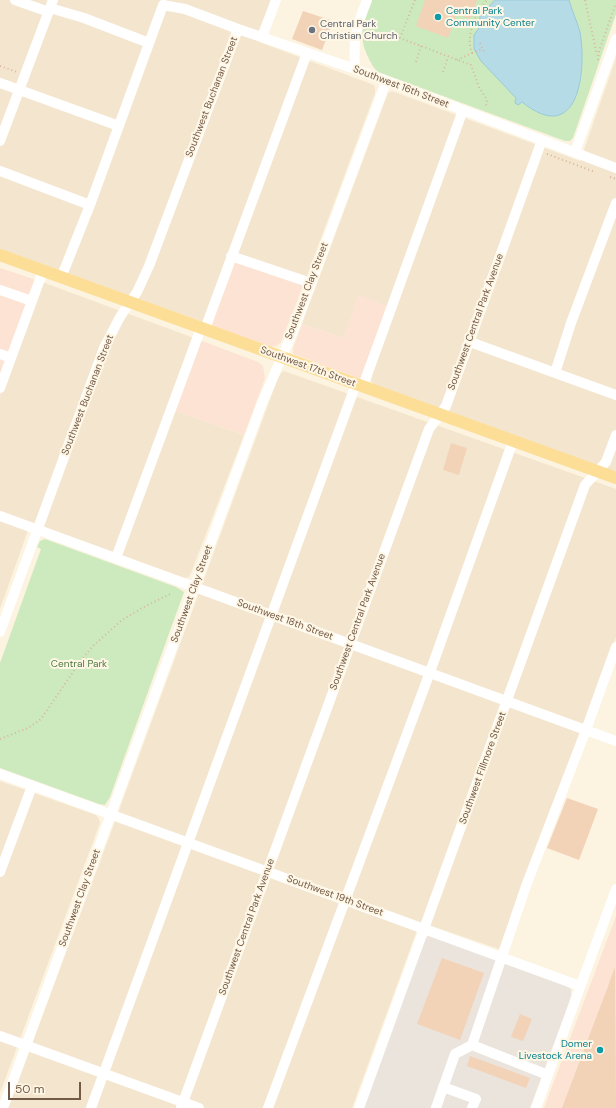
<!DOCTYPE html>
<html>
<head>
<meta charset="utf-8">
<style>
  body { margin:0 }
  #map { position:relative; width:616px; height:1108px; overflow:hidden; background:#fcf3e0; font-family:"DM Sans",sans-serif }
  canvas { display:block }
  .scale { position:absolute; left:8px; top:1082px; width:73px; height:18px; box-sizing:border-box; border:2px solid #735a47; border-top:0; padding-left:5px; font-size:12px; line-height:14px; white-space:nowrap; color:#735a47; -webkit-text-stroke:3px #fff7e6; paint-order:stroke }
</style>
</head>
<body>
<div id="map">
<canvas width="616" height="1108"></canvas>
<div class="scale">50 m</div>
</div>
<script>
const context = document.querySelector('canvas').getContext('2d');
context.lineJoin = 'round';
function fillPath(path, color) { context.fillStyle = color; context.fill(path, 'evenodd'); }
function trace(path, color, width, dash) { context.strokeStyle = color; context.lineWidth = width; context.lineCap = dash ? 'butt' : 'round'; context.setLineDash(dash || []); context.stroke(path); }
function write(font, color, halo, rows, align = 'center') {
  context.font = font + ' "DM Sans",sans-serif'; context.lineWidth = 4; context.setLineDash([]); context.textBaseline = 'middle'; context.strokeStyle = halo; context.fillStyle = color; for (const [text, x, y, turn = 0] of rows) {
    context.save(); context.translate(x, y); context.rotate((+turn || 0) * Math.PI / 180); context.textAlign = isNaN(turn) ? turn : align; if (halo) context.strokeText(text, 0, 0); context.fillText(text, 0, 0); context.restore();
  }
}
fillPath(new Path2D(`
  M0,0H274L259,42L374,85L375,88V93L305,281L203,322L0,249Z
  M616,58V472L374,385L371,381L372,375L343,338L302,324L388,93L392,91L580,161Z
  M42,282L194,338L168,408L244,435L191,573L189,577L184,578L31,522L0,609V398Z
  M284,371L616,489V637L581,735L499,949L420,922L352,1108H8L107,843L278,378L281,373Z
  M0,781L96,815L99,819L100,823L0,1093Z`), '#f4e6ce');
fillPath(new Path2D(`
  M228,254L305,281L281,342L276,346L271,347L203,322Z
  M0,268L42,282L0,398Z
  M358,295L388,306L361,379L293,354V349L302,324L343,338Z
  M194,338L258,362L263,366L265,378L244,435L168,408Z
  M616,916V1108H544Z`), '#fde3d3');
fillPath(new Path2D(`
  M428,936H433L565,985L571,989V996L569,1003L530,1108H363L425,939Z`), '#ebe4dc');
fillPath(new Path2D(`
  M372,0H616V14L573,138L570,141H565L378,72C373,67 371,63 368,57C357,34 364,21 372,0Z
  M45,539L176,587L184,592L110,797L105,805L99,804L0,768V663L41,549L37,547L40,541Z`), '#cdeabf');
const water = new Path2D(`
  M495,0H569C572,11 577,21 580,32C587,73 578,147 522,102L518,105L515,103L516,98L481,61L474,49V35L479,28L480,17Z`);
fillPath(water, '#b5dbe6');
trace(water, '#9bcad8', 1);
fillPath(new Path2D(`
  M425,0H477L470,19L457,14L448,38L416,26Z
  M303,11L333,21L322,50L292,39Z
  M451,443L467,448L459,475L443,470Z
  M567,798L598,809L579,860L547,848Z
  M442,958L484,973L460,1040L417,1024Z
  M615,967L616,1108H562L607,989Z
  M520,1014L532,1019L523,1041L511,1037Z
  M470,1056L530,1078L526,1088L467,1066Z`), '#f2d3b7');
trace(new Path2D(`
  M415,0L400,38L471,65L479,87L487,100L486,106
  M585,0L597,55
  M480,43L485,54
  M472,53L482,49
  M457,60L472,53C465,37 476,11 487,0
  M598,60L599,51L616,3
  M416,62L421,46
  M0,66L17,72
  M443,72L448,57
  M547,154L595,172
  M610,177L616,179
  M0,739L28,728L41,719L82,659L93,646L122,620L142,608L172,593`), '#d7b69b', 2, [1, 3]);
trace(new Path2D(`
  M15,0L49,12
  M50,8L84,18L149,43
  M262,37L276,0
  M355,69C353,40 356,27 367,0
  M0,83L119,126
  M0,141L53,0
  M575,152L616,39
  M0,171L90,205
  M231,256L311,283
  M61,278L90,205L163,5L185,9L238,29L355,69L616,168
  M0,290L32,301
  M205,329L307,53
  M470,342L616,395
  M0,354L11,358
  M555,373L571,323L616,203
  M363,386L463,110
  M0,388L43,271
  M0,516L616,741
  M116,558L201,328
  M0,632L104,348L120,317L137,292L149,266L238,29
  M0,774L580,986
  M0,872L32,786
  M0,1036L199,1108
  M548,1075L472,1045L526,886L586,730L616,647
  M443,1087L476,1099L472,1108
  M3,1108L262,403L294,329L386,82
  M91,1108L356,384
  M181,1108L429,429L446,406L542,140
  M268,1108L430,672L513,441
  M359,1108L585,485L606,462L616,435
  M436,1108L455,1054L472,1045
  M536,1108L616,889`), '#fff', 10);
trace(new Path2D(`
  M0,255L616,478`), '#fdde97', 12);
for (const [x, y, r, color] of [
  [438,17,4,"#0f9aa8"],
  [312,30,4,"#6b7280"],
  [600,1050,4,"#0f9aa8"]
]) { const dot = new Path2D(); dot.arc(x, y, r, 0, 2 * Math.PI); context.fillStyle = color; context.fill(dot); trace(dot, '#fff7e6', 1.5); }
write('10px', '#0d838f', '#fff7e6', [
  ["Central Park",446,11],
  ["Community Center",446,23],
  ["Domer",592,1044,"right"],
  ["Livestock Arena",592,1056,"right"]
], 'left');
write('10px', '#5b616d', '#fff7e6', [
  ["Central Park",320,24],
  ["Christian Church",320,36]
], 'left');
write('10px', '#735a47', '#fff7e6', [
  ["Southwest 16th Street",401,87,21],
  ["Southwest Buchanan Street",212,97,-69],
  ["Southwest Clay Street",307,291,-69],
  ["Southwest Central Park Avenue",476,322,-70],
  ["Southwest 17th Street",308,367,20],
  ["Southwest Buchanan Street",88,395,-69],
  ["Southwest Clay Street",192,594,-70],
  ["Southwest 18th Street",285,620,20],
  ["Southwest Central Park Avenue",358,622,-70],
  ["Southwest Fillmore Street",483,768,-70],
  ["Southwest 19th Street",335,896,20],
  ["Southwest Clay Street",80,898,-70],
  ["Southwest Central Park Avenue",247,927,-70]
]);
write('10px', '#4c793f', '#fff7e6', [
  ["Central Park",79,664]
]);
</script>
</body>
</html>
